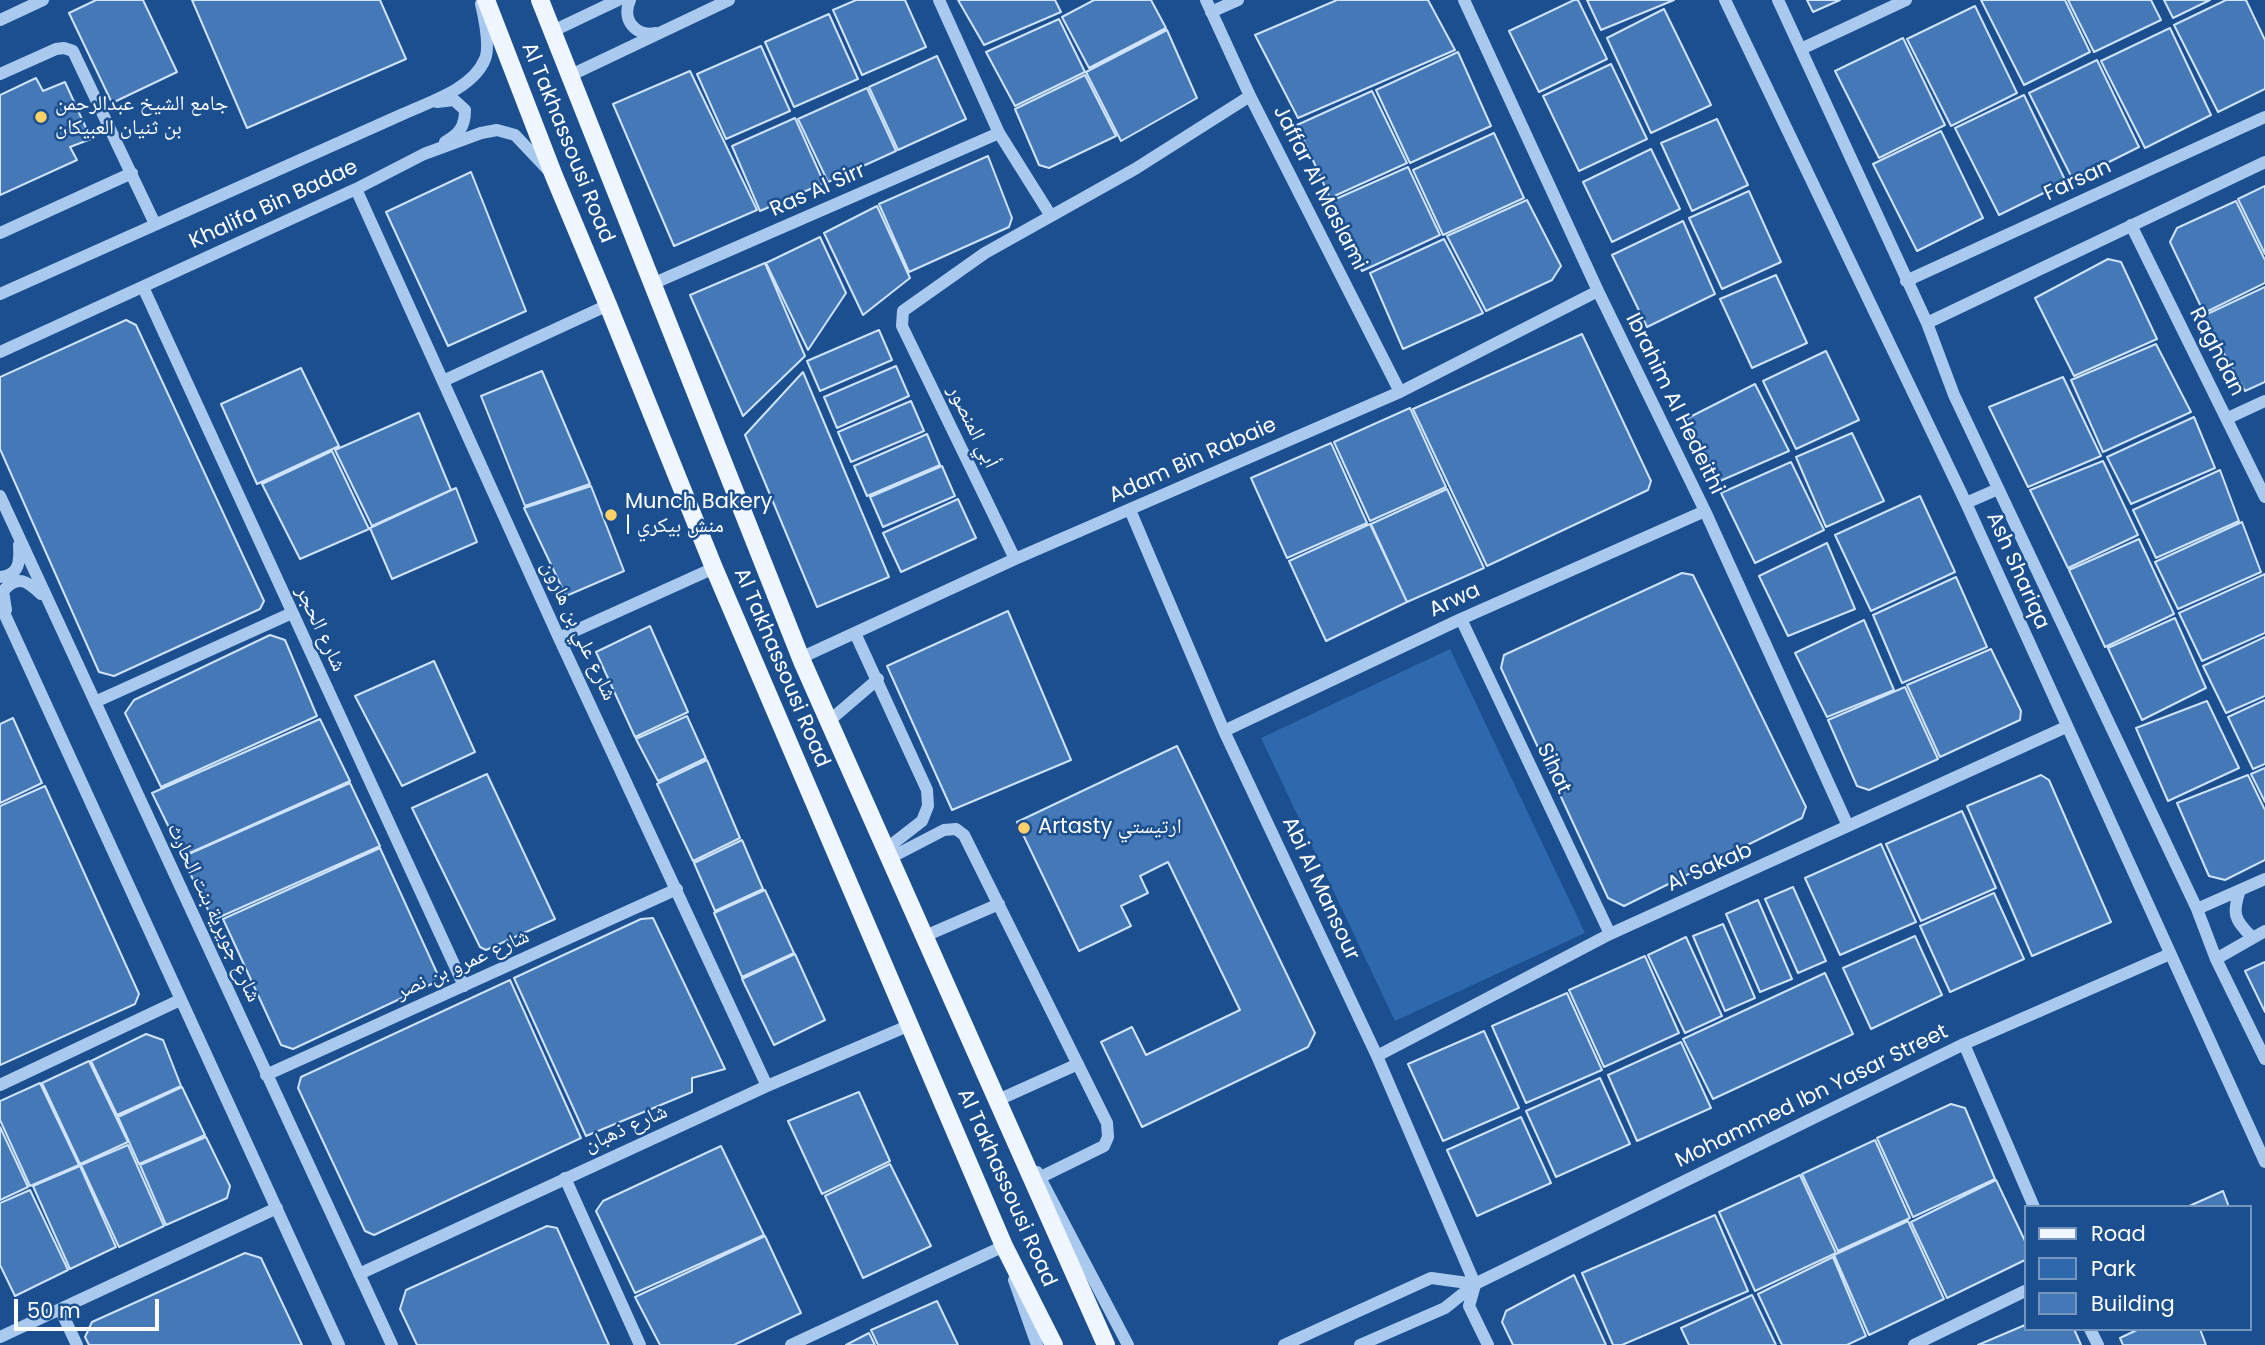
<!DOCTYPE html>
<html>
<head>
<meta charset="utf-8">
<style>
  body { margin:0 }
  #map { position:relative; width:2265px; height:1345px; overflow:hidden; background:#1b4f8f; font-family:Poppins,sans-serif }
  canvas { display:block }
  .legend { position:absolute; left:2024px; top:1205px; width:228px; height:126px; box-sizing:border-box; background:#1b4f8f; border:2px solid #7695bc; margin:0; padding:9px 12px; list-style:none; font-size:21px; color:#fff }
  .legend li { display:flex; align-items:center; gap:14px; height:35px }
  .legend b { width:35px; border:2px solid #7695bc }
  .scale { position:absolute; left:14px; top:1299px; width:145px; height:32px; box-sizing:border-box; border:4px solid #fff; border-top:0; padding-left:9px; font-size:21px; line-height:24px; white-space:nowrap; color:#fff; -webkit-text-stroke:5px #1b4f8f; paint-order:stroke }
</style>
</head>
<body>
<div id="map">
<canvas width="2265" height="1345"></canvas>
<ul class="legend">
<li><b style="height:9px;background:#f0f6ff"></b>Road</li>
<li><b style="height:19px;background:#2e69ad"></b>Park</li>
<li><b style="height:19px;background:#4478b7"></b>Building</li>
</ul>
<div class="scale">50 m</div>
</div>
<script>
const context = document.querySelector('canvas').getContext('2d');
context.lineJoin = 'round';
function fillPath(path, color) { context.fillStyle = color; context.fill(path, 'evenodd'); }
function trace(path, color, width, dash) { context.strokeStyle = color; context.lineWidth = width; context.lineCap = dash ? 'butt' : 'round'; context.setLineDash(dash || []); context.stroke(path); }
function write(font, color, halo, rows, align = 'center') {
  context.font = font + ' Poppins,"Noto Naskh Arabic",sans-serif'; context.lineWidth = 5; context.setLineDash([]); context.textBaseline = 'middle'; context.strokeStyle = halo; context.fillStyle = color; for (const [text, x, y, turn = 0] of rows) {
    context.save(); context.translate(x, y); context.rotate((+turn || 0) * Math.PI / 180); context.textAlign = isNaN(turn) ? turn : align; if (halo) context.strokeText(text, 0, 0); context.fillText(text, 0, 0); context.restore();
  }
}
fillPath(new Path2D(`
  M1450,649L1585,933L1395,1021L1261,738Z`), '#2e69ad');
const building = new Path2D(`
  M96,0H143L177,72L112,103L69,13Z
  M192,0H380L406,59L247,128Z
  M856,0H905L926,47L862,75L833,10Z
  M958,0H1055L1061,12L984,45Z
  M1094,0H1151L1166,28L1089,68L1062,17Z
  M1337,0H1428L1455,50L1298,118L1255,35Z
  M1574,0H1578L1607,59L1539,92L1509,31Z
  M1587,0H1674L1601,30Z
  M1807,0H1840L1813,12Z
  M1981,0H2065L2090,52L2024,85Z
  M2068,0H2151L2161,20L2094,52Z
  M2164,0H2210L2173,18Z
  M2226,0H2246L2265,40V89L2218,112L2174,25Z
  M1975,6L2017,93L1951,126L1907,39Z
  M1664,9L1711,105L1651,133L1607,38Z
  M829,14L858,79L794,107L765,42Z
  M1059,19L1085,72L1015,106L986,52Z
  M2170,28L2211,115L2145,148L2101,61Z
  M1167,30L1197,98L1121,141L1086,72Z
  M1903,38L1945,125L1879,158L1835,71Z
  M761,46L790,111L726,139L697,74Z
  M1458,52L1491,126L1410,163L1376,90Z
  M937,56L966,119L898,150L869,87Z
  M2097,60L2139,147L2073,180L2029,93Z
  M1611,64L1647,139L1579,171L1543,96Z
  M690,71L757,210L674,246L613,104Z
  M1085,75L1116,136L1049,168L1039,165L1015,109Z
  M36,78L43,91L65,82L91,139L70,147L77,160L0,195V95Z
  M867,88L896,151L828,182L798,119Z
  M1372,91L1407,163L1330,198L1297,125Z
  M2024,95L2066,182L1999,215L1955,128Z
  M795,118L824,183L760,211L732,146Z
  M1717,119L1748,185L1692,211L1661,143Z
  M1941,131L1983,218L1917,251L1873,164Z
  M1494,133L1524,198L1443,235L1413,170Z
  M1651,149L1680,209L1612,242L1583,182Z
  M988,156L1012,218L1009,227L909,272L879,204Z
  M1408,167L1440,235L1362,271L1329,202Z
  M471,172L526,311L448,346L386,212Z
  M2265,186V254L2238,199Z
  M1749,191L1781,262L1722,289L1689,218Z
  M1527,200L1561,266L1552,280L1486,311L1447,236Z
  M2236,201L2265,260V283L2204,313L2170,242L2177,228Z
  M877,206L910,278L863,315L824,233Z
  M1683,221L1715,294L1647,327L1612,255Z
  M820,237L846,293L808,350L766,263Z
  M1444,239L1483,313L1403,349L1370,273Z
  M2108,259L2121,262L2157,339L2074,376L2035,298Z
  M765,263L805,356L743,416L690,295Z
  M1776,275L1807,343L1752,368L1720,299Z
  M2265,287V382L2245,391L2203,316Z
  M126,320L136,325L264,601L260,609L114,676L99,672L0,449V377Z
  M879,330L892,360L820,391L807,361Z
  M1582,334L1651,481L1648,490L1487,566L1413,409Z
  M2156,344L2191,412L2103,452L2071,380Z
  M1826,351L1859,420L1796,449L1763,381Z
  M896,366L909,396L837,428L824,397Z
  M301,368L339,446L257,484L221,404Z
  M542,371L590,484L525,506L481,396Z
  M803,372L889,577L817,607L745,435Z
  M2063,377L2101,456L2028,487L1989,407Z
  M1755,384L1789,451L1720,481L1686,419Z
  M911,401L924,431L851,462L838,432Z
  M1410,408L1446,487L1370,521L1334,442Z
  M419,413L451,490L372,526L335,450Z
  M2194,417L2215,468L2131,504L2107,457Z
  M1852,433L1884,501L1826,527L1796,457Z
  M927,434L940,465L867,496L854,466Z
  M1331,443L1367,523L1287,558L1251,478Z
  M332,451L369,529L300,559L262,484Z
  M2103,461L2138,535L2068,568L2030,490Z
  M1791,462L1824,530L1755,563L1721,493Z
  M942,466L955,496L883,527L870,497Z
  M2220,470L2239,521L2156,558L2133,510Z
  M591,486L624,571L566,596L524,508Z
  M456,488L477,542L392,579L370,528Z
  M1447,489L1484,568L1407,602L1371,524Z
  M1920,496L1955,572L1871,611L1835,535Z
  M958,499L976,538L901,572L883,533Z
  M2242,522L2261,572L2178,609L2155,562Z
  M1370,524L1407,602L1326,641L1289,561Z
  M2139,539L2174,614L2105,647L2069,570Z
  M1827,543L1855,609L1788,636L1759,576Z
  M1682,573L1693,575L1806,807L1802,818L1624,906L1608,898L1501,668L1504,655Z
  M2265,574V633L2202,661L2179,613Z
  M1956,577L1987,647L1902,683L1873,615Z
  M1008,611L1071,760L952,810L887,666Z
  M2175,618L2206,688L2142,720L2108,648Z
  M1864,620L1894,690L1827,717L1795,653Z
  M650,626L688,712L635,737L596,652Z
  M270,635L285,640L317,716L161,787L125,713L134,700Z
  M2265,637V696L2226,713L2203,666Z
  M1991,649L2021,711L2020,720L1940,757L1907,685Z
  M434,661L475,752L402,786L355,696Z
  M1905,687L1938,759L1869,790L1857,786L1828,720Z
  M2265,700V764L2253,769L2228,717Z
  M2207,701L2239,768L2168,801L2136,728Z
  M687,716L706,758L658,781L636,739Z
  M13,718L42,783L0,803V724Z
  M320,719L350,781L183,856L152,793Z
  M1177,746L1315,1033L1308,1047L1142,1127L1101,1042L1132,1027L1146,1055L1240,1010L1168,862L1140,876L1148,893L1121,906L1131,926L1079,951L1017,822Z
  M707,760L740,838L693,861L657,784Z
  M2265,768V802L2251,774Z
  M487,774L555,919L486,950L480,947L412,808Z
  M2041,775L2049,780L2111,922L2032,956L1967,806Z
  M2248,775L2265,810V860L2225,880L2209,876L2177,803Z
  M350,783L380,846L213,920L182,857Z
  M45,786L139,994L135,1004L0,1065V806Z
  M1962,811L1996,888L1921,921L1886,844Z
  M742,840L763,889L715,911L694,863Z
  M1881,844L1916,922L1840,955L1805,878Z
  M380,848L437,973L434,983L293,1049L281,1045L223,919Z
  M1793,887L1826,961L1798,973L1765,899Z
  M765,890L794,953L742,977L714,913Z
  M1994,893L2024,959L1950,992L1920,926Z
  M1758,900L1792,979L1760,992L1726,914Z
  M653,918L725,1069L692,1078V1092L586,1136L514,978L641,919Z
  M1723,924L1755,998L1725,1011L1693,936Z
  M1915,936L1942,995L1871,1029L1843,968Z
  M1686,937L1722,1016L1685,1033L1648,955Z
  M795,954L825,1020L774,1045L742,979Z
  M1645,956L1679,1033L1604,1067L1569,990Z
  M2265,962V1012L2245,971Z
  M1825,973L1853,1034L1713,1099L1683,1039Z
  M510,980L581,1138L374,1235L365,1231L298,1088L301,1077Z
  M1567,993L1602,1070L1526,1103L1492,1026Z
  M1484,1031L1519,1108L1443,1141L1408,1064Z
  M146,1034L163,1040L181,1086L117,1115L91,1061Z
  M1681,1042L1711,1108L1637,1141L1608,1075Z
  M89,1061L128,1142L80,1164L42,1083Z
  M1600,1078L1630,1144L1556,1177L1526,1111Z
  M40,1083L79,1165L30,1186L0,1120V1101Z
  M182,1087L205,1135L139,1164L118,1117Z
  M859,1092L890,1161L822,1194L788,1121Z
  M1951,1104L1965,1108L1995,1179L1913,1217L1877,1138Z
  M1521,1117L1551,1183L1477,1216L1447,1150Z
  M0,1127L28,1187L0,1200Z
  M206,1137L230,1186L227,1198L166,1225L140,1165Z
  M1875,1140L1910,1218L1838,1251L1802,1174Z
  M128,1145L164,1226L119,1247L81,1165Z
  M721,1146L764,1235L635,1293L596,1211L603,1201Z
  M890,1164L931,1246L863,1278L825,1196Z
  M80,1166L116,1247L70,1269L33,1186Z
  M1800,1175L1836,1253L1755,1291L1719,1212Z
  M1996,1180L2025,1241V1260L1947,1298L1911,1222Z
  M30,1190L68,1270L15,1296L0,1265V1203Z
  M2223,1191L2229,1207H2187Z
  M1715,1215L1748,1291L1622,1345H1613L1582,1273Z
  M1908,1221L1944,1299L1869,1335L1834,1255Z
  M547,1226L557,1228L609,1345H417L400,1309L406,1290Z
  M765,1236L801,1313L734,1345H660L635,1297Z
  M245,1253L261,1258L302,1345H89L85,1337L92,1322Z
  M1833,1257L1866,1336L1847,1345H1782L1758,1294Z
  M1574,1275L1606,1345H1513L1502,1322L1506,1311Z
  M1752,1295L1776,1345H1689L1681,1328Z
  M937,1301L958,1345H878L871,1330Z
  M2025,1325V1329H2074L2081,1345H1978Z
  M2139,1329H2200L2206,1345H2123L2120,1338Z
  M869,1333L875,1345H846Z`);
fillPath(building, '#4478b7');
trace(building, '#cfe3fa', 2);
trace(new Path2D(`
  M630,0C621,20 636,37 656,33
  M939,0L999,133L1051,216
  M1206,0L1250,96L1400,392
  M1464,0L1598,291L1705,511L1848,826
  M1725,0L1966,503L2265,1162
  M1778,0L1927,323L1954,395L2197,909L2216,959L2265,1059
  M1211,12L1238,0
  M0,20L43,0
  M553,31L618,0
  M1801,49L1906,0
  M0,74L56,49L64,48L73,51L155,224
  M569,76L729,0
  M437,102L454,100L465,110C465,127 459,134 445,142
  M356,189L559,638L767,1086
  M2131,225L2265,497
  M0,233L132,173
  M1906,281L2265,117
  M652,284L999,133
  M143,287L464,986
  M0,294L403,114C429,102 473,89 485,59C490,47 484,17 481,4
  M1927,323L2265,162
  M0,352L356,189L424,154L481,133L497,130L515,135L548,170
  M443,381L608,305
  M2228,418L2265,401
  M0,496L392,1345
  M1966,503L1998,489
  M1130,510L1224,731L1377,1056L1475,1284
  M1015,559L902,326L903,311L985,253L1135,169L1250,96
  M0,577C20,575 20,561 19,545
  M0,604L339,1345
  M6,610L3,591C18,574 27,581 41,594
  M1461,619L1610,934
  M855,633L927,790L928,806L922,821L886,849
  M559,638L714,568
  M802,661L809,654L1015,559L1400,392L1598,291
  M95,702L292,613
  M829,721L878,679
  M1224,731L1461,619L1705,511
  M890,858L944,830L956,829L964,835L1107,1123L1108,1137L1104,1146L1041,1177
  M2240,890C2232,913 2234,920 2252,937
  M2197,909L2265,879
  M925,936L999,904
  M2216,959L2265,931
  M1964,1044L2034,1207
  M1377,1056L1610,934L2066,727
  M266,1075L677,889
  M0,1085L180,1000
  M998,1100L1078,1064
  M1037,1172L1128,1345
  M565,1178L640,1345
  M359,1274L767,1086L910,1025
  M1014,1280L1037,1345
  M1475,1285L1469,1306L1488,1345
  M60,1309L77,1345
  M2090,1329L2098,1345
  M0,1337L277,1208
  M791,1345L1004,1246L1006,1252
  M1284,1345L1431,1278L1475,1284L1964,1044L2170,954
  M1360,1345L1445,1308L1475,1284
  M1914,1345L2025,1291`), '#a9c9ee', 12);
trace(new Path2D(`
  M486,0L554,176L608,305L714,568L1004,1246L1054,1345
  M540,0L802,661L1106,1345`), '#f0f6ff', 18);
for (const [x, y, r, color] of [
  [41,117,7,"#ffd166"],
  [611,515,7,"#ffd166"],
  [1024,828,7,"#ffd166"]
]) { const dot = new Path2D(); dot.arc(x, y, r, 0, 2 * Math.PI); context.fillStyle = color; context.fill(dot); trace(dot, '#1b4f8f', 2.5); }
write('21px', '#fff', '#1b4f8f', [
  ["جامع الشيخ عبدالرحمن",55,105],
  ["بن ثنيان العبيكان",55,129],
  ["Munch Bakery",625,503],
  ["| منش بيكري",625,527],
  ["Artasty ارتيستي",1038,828]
], 'left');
write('21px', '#fff', '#1b4f8f', [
  ["Al Takhassousi Road",567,143,68],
  ["Farsan",2078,181,-25],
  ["Jaffar Al Maslami",1319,188,63],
  ["Ras Al Sirr",818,191,-24],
  ["Khalifa Bin Badae",274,205,-25],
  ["Raghdan",2216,352,63],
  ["Ibrahim Al Hedeithi",1674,404,64],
  ["أبي المنصور",972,427,64],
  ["Adam Bin Rabaie",1193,461,-24],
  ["Ash Shariqa",2017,571,66],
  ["Arwa",1455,601,-25],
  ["شارع الحجر",320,629,65],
  ["شارع علي بن هارون",578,631,65],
  ["Al Takhassousi Road",781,668,67],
  ["Sihat",1553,769,65],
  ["Al Sakab",1710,868,-24],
  ["Abi Al Mansour",1320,889,65],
  ["شارع جويرية بنت الحارث",213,913,65],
  ["شارع عمرو بن نصر",463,965,-24],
  ["Mohammed Ibn Yasar Street",1812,1097,-26],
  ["شارع ذهبان",626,1129,-24],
  ["Al Takhassousi Road",1006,1188,66]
]);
</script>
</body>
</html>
